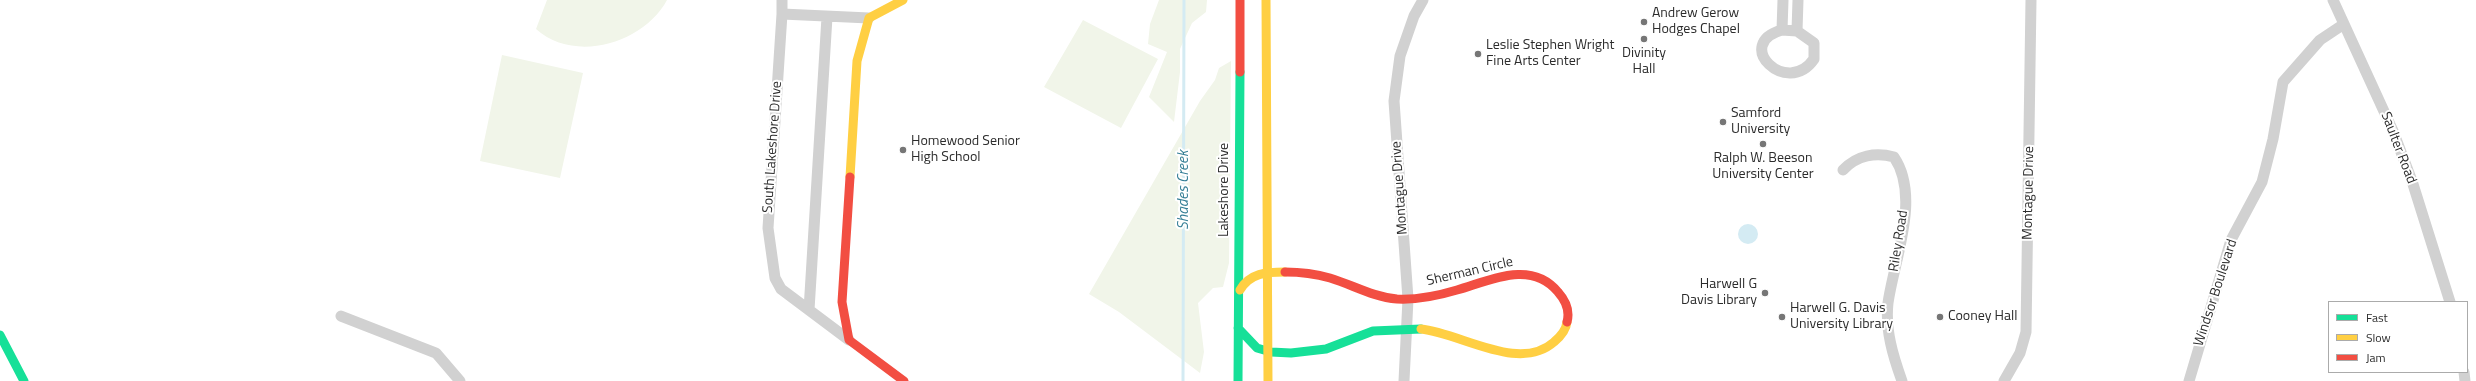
<!DOCTYPE html>
<html>
<head>
<meta charset="utf-8">
<style>
  body { margin:0 }
  #map { position:relative; width:2476px; height:381px; overflow:hidden; background:#fff; font-family:"Titillium Web",sans-serif }
  canvas { display:block }
  .legend { position:absolute; left:2328px; top:301px; width:140px; height:72px; box-sizing:border-box; background:#fff; border:1px solid #ababab; margin:0; padding:5px 7px; list-style:none; font-size:12px; color:#2c2c2c }
  .legend li { display:flex; align-items:center; gap:8px; height:20px }
  .legend b { width:20px; border:1px solid #ababab }
</style>
</head>
<body>
<div id="map">
<canvas width="2476" height="381"></canvas>
<ul class="legend">
<li><b style="height:5px;background:#16e098"></b>Fast</li>
<li><b style="height:5px;background:#ffcf43"></b>Slow</li>
<li><b style="height:5px;background:#f24e42"></b>Jam</li>
</ul>
</div>
<script>
const context = document.querySelector('canvas').getContext('2d');
context.lineJoin = 'round';
function fillPath(path, color) { context.fillStyle = color; context.fill(path, 'evenodd'); }
function trace(path, color, width, dash) { context.strokeStyle = color; context.lineWidth = width; context.lineCap = dash ? 'butt' : 'round'; context.setLineDash(dash || []); context.stroke(path); }
function write(font, color, halo, rows, align = 'center') {
  context.font = font + ' "Titillium Web",sans-serif'; context.lineWidth = 4; context.setLineDash([]); context.textBaseline = 'middle'; context.strokeStyle = halo; context.fillStyle = color; for (const [text, x, y, turn = 0] of rows) {
    context.save(); context.translate(x, y); context.rotate((+turn || 0) * Math.PI / 180); context.textAlign = isNaN(turn) ? turn : align; if (halo) context.strokeText(text, 0, 0); context.fillText(text, 0, 0); context.restore();
  }
}
fillPath(new Path2D(`
  M547,0H667C644,43 575,64 536,29Z
  M1159,0H1207L1206,12L1192,23L1180,49V72L1174,122L1149,97L1167,52L1148,44L1150,24Z
  M1083,20L1158,59L1121,128L1044,87Z
  M502,55L583,73L560,178L480,161Z
  M1231,61L1229,263L1223,287L1213,288L1198,303L1204,352L1200,373L1119,312L1089,294L1200,101L1215,80L1219,68Z`), '#f1f5e9');
fillPath(new Path2D(`
  M1738 234a10 10 0 1 1 20 0a10 10 0 1 1-20 0Z`), '#d4ebf3');
trace(new Path2D(`
  M1183,381L1184,0`), '#d4ebf3', 3);
trace(new Path2D(`
  M2333,0L2393,131L2412,181L2450,302
  M782,14V0
  M827,17L809,310L849,340
  M1782,30L1797,31L1814,43V59C1787,98 1732,44 1782,30Z
  M1782,30L1783,0
  M1797,31L1798,0
  M1843,170C1857,155 1876,152 1894,157C1921,197 1894,260 1888,303C1885,330 1893,356 1902,381
  M809,310L781,289L775,278L768,228L782,14L869,18
  M341,316L436,353L460,381
  M2464,372L2465,381
  M1404,381L1408,299L1394,101L1400,56L1414,16L1423,0
  M2004,381L2020,353L2026,332L2031,0
  M2189,381L2231,240L2262,182L2273,139L2283,82L2320,40L2344,24`), '#d1d1d1', 11);
trace(new Path2D(`
  M1238,328L1257,348L1271,352L1291,353L1326,349L1373,331L1421,329
  M0,335L24,381
  M1238,381L1240,72`), '#16e098', 9);
trace(new Path2D(`
  M1266,0L1268,381
  M850,177L857,61L869,18L903,0
  M1240,290C1250,273 1266,272 1285,272
  M1421,329C1461,333 1519,373 1554,342C1560,337 1566,331 1567,322`), '#ffcf43', 9);
trace(new Path2D(`
  M1240,72V0
  M850,177L842,302L849,340L904,381
  M1285,272C1300,272 1316,274 1330,278C1353,285 1373,297 1397,299C1417,300 1437,296 1457,290C1489,281 1531,259 1558,292C1566,301 1570,311 1567,322`), '#f24e42', 9);
for (const [x, y, r, color] of [
  [1644,22,4,"#767676"],
  [1644,39,4,"#767676"],
  [1478,54,4,"#767676"],
  [1723,122,4,"#767676"],
  [1763,144,4,"#767676"],
  [903,150,4,"#767676"],
  [1765,293,4,"#767676"],
  [1782,317,4,"#767676"],
  [1940,317,4,"#767676"]
]) { const dot = new Path2D(); dot.arc(x, y, r, 0, 2 * Math.PI); context.fillStyle = color; context.fill(dot); trace(dot, '#fff', 1.5); }
write('14px', '#2c2c2c', '#fff', [
  ["Andrew Gerow",1652,14],
  ["Hodges Chapel",1652,30],
  ["Leslie Stephen Wright",1486,46],
  ["Fine Arts Center",1486,62],
  ["Divinity",1644,54,"center"],
  ["Hall",1644,70,"center"],
  ["Samford",1731,114],
  ["University",1731,130],
  ["Homewood Senior",911,142],
  ["High School",911,158],
  ["Ralph W. Beeson",1763,159,"center"],
  ["University Center",1763,175,"center"],
  ["Harwell G",1757,285,"right"],
  ["Davis Library",1757,301,"right"],
  ["Harwell G. Davis",1790,309],
  ["University Library",1790,325],
  ["Cooney Hall",1948,317]
], 'left');
write('14px', '#2c2c2c', '#fff', [
  ["South Lakeshore Drive",773,147,-86],
  ["Saulter Road",2398,148,69],
  ["Montague Drive",1400,188,-94],
  ["Lakeshore Drive",1225,190,-90],
  ["Montague Drive",2029,193,-89],
  ["Riley Road",1899,241,-81],
  ["Sherman Circle",1470,272,-13],
  ["Windsor Boulevard",2216,293,-72]
]);
write('italic 15px', '#337d95', '#fff', [
  ["Shades Creek",1184,190,-90]
]);
</script>
</body>
</html>
